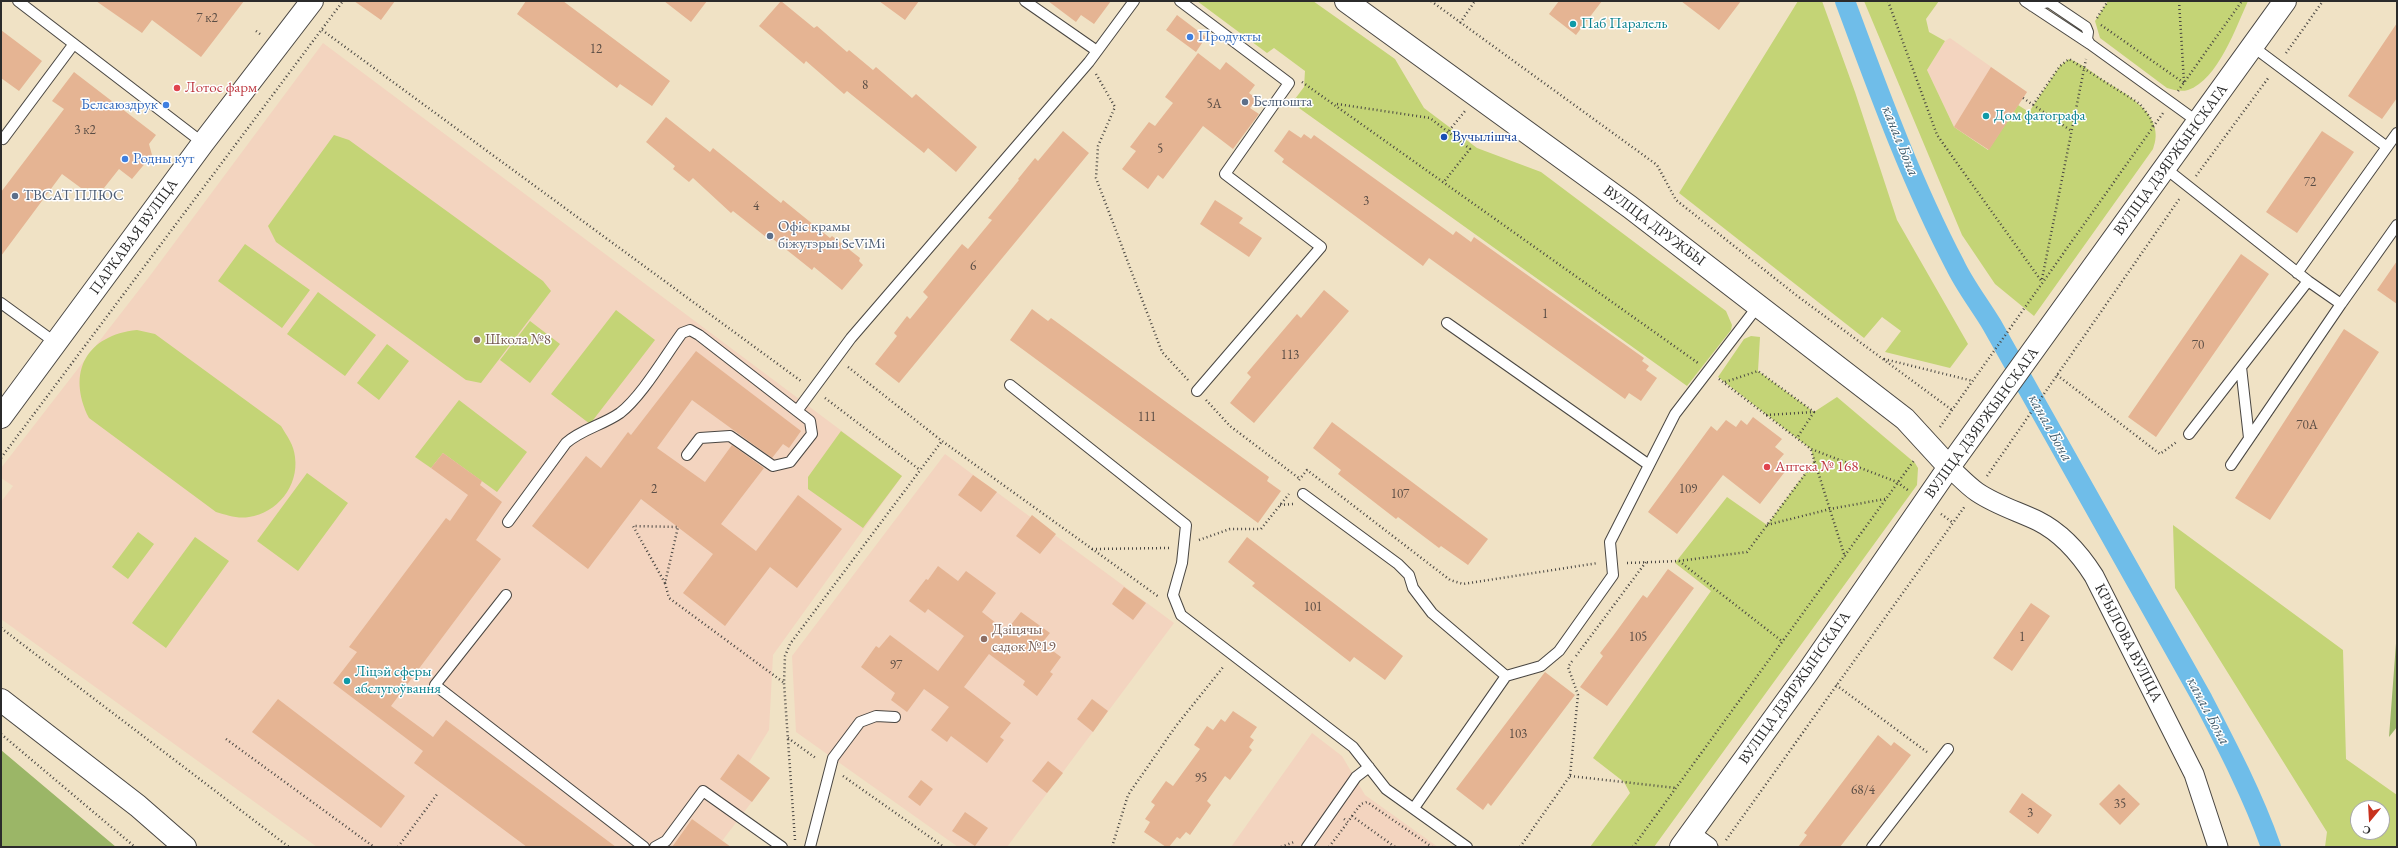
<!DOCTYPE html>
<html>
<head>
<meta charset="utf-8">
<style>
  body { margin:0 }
  #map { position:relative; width:2398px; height:848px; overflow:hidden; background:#f0e2c5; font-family:"EB Garamond",serif }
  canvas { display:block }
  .frame { position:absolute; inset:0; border:2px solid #2b2b2b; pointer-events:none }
  .north { position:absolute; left:2350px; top:800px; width:40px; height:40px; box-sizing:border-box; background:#fff; border:1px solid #aaa; border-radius:50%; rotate:198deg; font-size:11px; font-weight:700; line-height:16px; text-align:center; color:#2b2b2b }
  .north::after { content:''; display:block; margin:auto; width:14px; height:18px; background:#c8321e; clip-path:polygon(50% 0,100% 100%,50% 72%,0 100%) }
</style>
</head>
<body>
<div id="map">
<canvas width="2398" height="848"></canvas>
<div class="frame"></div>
<div class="north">С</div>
</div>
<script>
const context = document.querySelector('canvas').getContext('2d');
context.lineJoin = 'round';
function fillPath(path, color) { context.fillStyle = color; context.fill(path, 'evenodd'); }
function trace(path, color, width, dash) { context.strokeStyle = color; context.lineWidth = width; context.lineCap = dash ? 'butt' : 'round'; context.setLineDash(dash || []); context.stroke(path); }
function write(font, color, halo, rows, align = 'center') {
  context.font = font + ' "EB Garamond",serif'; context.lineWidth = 3; context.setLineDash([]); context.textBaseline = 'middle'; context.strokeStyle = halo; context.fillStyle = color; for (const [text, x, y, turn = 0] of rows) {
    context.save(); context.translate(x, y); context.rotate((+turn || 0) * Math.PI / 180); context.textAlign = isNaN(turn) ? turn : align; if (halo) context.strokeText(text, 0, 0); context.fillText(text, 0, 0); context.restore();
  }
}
fillPath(new Path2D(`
  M1950,38L2027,92L1989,150L1954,127L1927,70L1945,41Z
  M323,43L902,476L773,655L769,730L749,762L770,778L722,841L692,819L672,847H317L1,619V502L13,486L1,478V468L149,277Z
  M945,454L1174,623L1007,847H958L796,732L792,656Z
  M1312,733L1342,756L1365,795L1438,847H1231Z`), '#f3d4bf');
fillPath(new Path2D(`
  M1197,1H1313L1395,59L1424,108L1477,148L1541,172L1726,311L1732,325L1731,330L1687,386L1292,103L1304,87L1305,71L1274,48L1267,53Z
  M1798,1H1822L1855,92L1897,220L1968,344L1950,368L1885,352L1901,331L1882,317L1864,338L1679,193Z
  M1864,1H1939L1926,19L1929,32L1945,41L1927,70L1954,127L1988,150L2018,105L2029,112L2060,66L2069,59C2081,63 2093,73 2103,80C2126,94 2167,115 2153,149L2034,316L1995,284L1962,235Z
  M2108,1H2248C2236,27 2218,80 2188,90C2181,92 2174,90 2167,88L2100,38L2095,21Z
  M334,135L349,140L543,281L551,291L481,383L466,380L276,242L268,226Z
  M245,244L310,290L282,328L218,281Z
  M318,292L376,335L345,376L287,334Z
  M616,310L655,340L590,424L551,394Z
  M530,321L560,344L530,383L500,360Z
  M137,330L155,334L281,426C287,436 294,445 295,457C299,486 277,513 249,517C237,519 227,515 216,512L89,418C66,372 87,335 137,330Z
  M1751,336L1760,337L1758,371L1814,412L1837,397L1915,463L1918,468L1917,485L1654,847H1590L1630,793L1624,782L1593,758L1711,591L1675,563L1727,497L1767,525L1814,461L1811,449L1718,377L1744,339Z
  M387,344L409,361L379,400L357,383Z
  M459,400L527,452L497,492L443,453L431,468L415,457Z
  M841,431L902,476L863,528L808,489V477Z
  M307,473L348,503L298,571L257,541Z
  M2173,525L2343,650L2346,759L2397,795V847H2325L2327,832L2175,588ZM2358,808H2382V832H2358Z
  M138,532L154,544L128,579L112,567Z
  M195,537L229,561L166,648L132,623Z`), '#c4d476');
fillPath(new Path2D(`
  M2397,630V727L2389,737Z
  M1,750L116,847H2Z`), '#9bb667');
trace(new Path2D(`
  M1845,1C1878,90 1911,181 1955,265C1965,286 1980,305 1992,325L2203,700C2228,748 2253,796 2271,847`), '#6fbde9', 20);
fillPath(new Path2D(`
  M96,1H244L201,57L152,20L142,33Z
  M354,1H395L381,20Z
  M526,1H563L670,81L652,106L620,84L617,88L517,14Z
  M664,1H707L691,22Z
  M781,1L814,28L817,26L847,52L849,50L873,70L876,67L912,98L916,94L977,147L956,172L928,148L924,153L847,91L844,94L806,61L804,64L759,26Z
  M879,1H919L905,20Z
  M1048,1H1111L1094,24L1081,15L1076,22Z
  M1559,1H1602L1576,35L1549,14Z
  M1681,1H1741L1719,30Z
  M1177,15L1206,37L1196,52L1166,30Z
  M2397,23V98L2382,119L2348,96Z
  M1,30L42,61L19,91L1,78Z
  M1198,53L1220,70L1226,62L1255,85L1249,93L1257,99L1250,108L1259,114L1233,149L1203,126L1163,179L1158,175L1148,189L1122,169L1136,151L1130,147L1149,122L1155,126L1173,103L1165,97Z
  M1991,67L2027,92L1989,150L1954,127Z
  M74,72L156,135L149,144L152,155L132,179L119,169L104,188H81L62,174L1,256V192L64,109L52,101Z
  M666,117L710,152L713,148L781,203L783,200L830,238L832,236L860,258L859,261L863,265L842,290L814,267L812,270L773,239L771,241L733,211L731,213L693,178L689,182L673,169L675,166L646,142Z
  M1289,130L1301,138L1304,134L1311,139L1314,135L1453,235L1456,231L1471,242L1474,237L1644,358L1642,361L1649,366L1646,370L1657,378L1641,401L1629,393L1625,399L1429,258L1423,266L1282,162L1284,159L1274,151Z
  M1063,131L1089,153L899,383L875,364L897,336L894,333L907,316L910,319L928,297L923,292L962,244L968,249L992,220L988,218L1019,180L1018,179L1035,158L1038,161Z
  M2322,131L2354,152L2297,233L2266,212Z
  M1215,200L1243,218L1239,223L1262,238L1249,257L1200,224Z
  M2241,254L2269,274L2156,437L2128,417Z
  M2397,261V304L2377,290Z
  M1324,290L1349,311L1254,423L1230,403L1251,377L1247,373L1280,334L1297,314L1301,318Z
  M1032,309L1048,321L1051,318L1269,477L1267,481L1281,491L1258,523L1010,340Z
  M2344,329L2379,352L2270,520L2235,498Z
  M696,351L801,431L789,448L783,444L772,458L692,400L657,448L705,482L732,445L764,468L721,524L756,551L798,495L842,529L797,588L770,567L725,626L683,593L713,554L641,499L588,569L532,526L586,456L601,468L628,432L631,435Z
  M1753,417L1782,439L1775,447L1784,454L1777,462L1787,469L1760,504L1723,475L1677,534L1648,512L1711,426L1717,431L1726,420L1736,427L1741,420L1747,425Z
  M1332,422L1488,539L1468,565L1441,546L1439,548L1398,517L1396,519L1338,474L1341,470L1313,448Z
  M443,453L482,481L480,485L502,502L476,540L501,559L391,706L433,737L446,720L616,847H527L414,763L423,751L333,683L357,652L349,647L446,518L450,521L468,495L431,468Z
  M973,475L997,492L981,512L958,495Z
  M1032,515L1056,534L1040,554L1016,536Z
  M1247,537L1403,656L1385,680L1354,657L1350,662L1252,586L1255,583L1228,562Z
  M938,566L958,581L966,571L996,593L982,612L1006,631L1021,612L1050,633L1042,643L1061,657L1050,672L1053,674L1037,696L1023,685L1025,681L989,654L964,687L1011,723L1000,737L1004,740L987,763L951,736L947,742L931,730L949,707L924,689L907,712L891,700L895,693L861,667L876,646L879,648L890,635L938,671L964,636L928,609L925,613L909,601L926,579L928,580Z
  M1668,569L1694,588L1607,706L1580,687L1603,656L1600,653L1613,636L1643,595L1647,598Z
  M1124,587L1146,603L1133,620L1112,604Z
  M2031,603L2050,616L2012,671L1993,658Z
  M1545,672L1575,695L1491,806L1488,803L1483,810L1456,789Z
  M278,699L405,796L381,828L252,732Z
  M1092,699L1108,711L1093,732L1077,719Z
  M1233,711L1257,727L1250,737L1254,740L1249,747L1252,750L1230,780L1225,776L1207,801L1211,805L1190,835L1186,832L1180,839L1177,837L1169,847H1166L1144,832L1150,822L1145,819L1155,805L1151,802L1166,781L1173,786L1200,749L1194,745L1207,726L1213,730L1221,719L1225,722Z
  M1878,735L1891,746L1894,742L1911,755L1840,847H1798L1807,835L1804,833Z
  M738,754L770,778L752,802L720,779Z
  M1048,761L1063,773L1047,793L1032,781Z
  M921,780L933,789L920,806L908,797Z
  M2119,784L2140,804L2120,825L2099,804Z
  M2022,793L2052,815L2038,834L2009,812Z
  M965,812L988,828L975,846L952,831Z
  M692,819L731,847H672Z`), '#e5b493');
const service = new Path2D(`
  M18,1L203,143
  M1025,1L1097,51
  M1180,1L1289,83L1225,174L1321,247L1197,391
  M2025,1L2090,44L2198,122
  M2032,6L2049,2L2086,27L2088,32L2087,39L2090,44
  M2252,46L2387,147L2297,273
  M1,138L3,139L73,45
  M2387,147L2397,133
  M2165,168L2308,281L2189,434
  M1,303L56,343
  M2341,304L2397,225
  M1447,323L1649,465
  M2241,367L2249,438
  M1010,385L1186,525L1182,563L1173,595L1181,615L1353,747L1386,789L1467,847
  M687,455L700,438L730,436L773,466L790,462L812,434L810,421L797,411L851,338L1089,62L1134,1
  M2231,465L2341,304L2308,281
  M1303,494L1398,564L1409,575L1413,588L1432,613L1506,676
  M508,522L566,443C582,429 603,425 620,413C642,396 665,356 682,333L690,330L699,335L797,411
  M506,595L435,685L644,847
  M1414,808L1506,676L1541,666L1559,651L1613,575L1610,542L1675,414L1758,306
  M655,847L666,841L703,791L782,847
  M810,847L833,758L860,722L876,716L895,717
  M1307,847L1356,777L1369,767
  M1872,847L1948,749`);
const minor = new Path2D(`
  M1949,467C1958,475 1967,485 1977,492C1996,505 2017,511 2038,521C2062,533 2080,554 2094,576L2194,774L2218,847
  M1690,834L1708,847`);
const tertiary = new Path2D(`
  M1,417L203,143L312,1
  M1,700L138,806L185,847`);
const primary = new Path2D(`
  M1346,1L1630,207L1905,419L1949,467
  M1681,847L1807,673L1949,467L2285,1`);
trace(service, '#494642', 12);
trace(minor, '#494642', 21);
trace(tertiary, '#494642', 24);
trace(primary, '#494642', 24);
trace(new Path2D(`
  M1431,1L1657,165L1676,200L1796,295L1952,410
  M1888,1L1937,135L2042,282
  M2179,1L2184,82
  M2097,18L2108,1
  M1460,23L1475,1
  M2101,25L2184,83
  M322,30L801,381
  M256,31L260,34
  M2286,53L2323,1
  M1096,74L1115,107L1098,146L1096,178L1162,352L1188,380
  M1302,82L1698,363
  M2178,91L2242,1
  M2023,98L2070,130
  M1337,104L1430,118L1470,149L1443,183
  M2033,105L2060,66L2069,59L2140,104L2151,119L2153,127
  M1444,137L1465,111
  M2196,176L2269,77
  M2042,279L2086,59
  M1884,359L1973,381
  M848,367L942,441L1159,597
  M2057,375L2160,454L2178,441
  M1719,379L1811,449L1897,482L1909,491
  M1725,382L1758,371L1814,412
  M825,398L920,470
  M1206,400L1230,426L1300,479
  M1766,415L1814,412L1797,438
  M1940,427L2163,113
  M1811,450L1845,557
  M1,458L343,1
  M1987,476L2180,198
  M1299,480L1307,470L1450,580L1463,584L1598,563
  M1280,505L1293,504
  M1941,514L1952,522
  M1767,525L1830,509L1885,499
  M1199,540L1230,529H1261L1289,494
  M1092,549L1169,548
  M1679,561L1747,552L1815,461
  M1627,563L1679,561L1783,642
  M665,583L633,526L678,527L665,583L669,598L783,682
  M1,628L289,847
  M1576,656L1646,562
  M1836,685L1927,752
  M1,734L135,847
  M788,738L817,759
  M226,739L374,847
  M843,776L944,847
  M1570,776L1676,788
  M1352,816L1361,804L1367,802L1432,847
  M1344,819L1348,822L1352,816L1395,847
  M795,840L784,683L785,656L790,644L942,441
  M1726,840L1965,506
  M398,847L438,793
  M1112,847L1128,795L1176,726L1224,666
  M1281,847L1294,842
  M1329,847L1348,822
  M1520,847L1570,776L1578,695L1568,667L1573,660
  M1633,847L1915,459`), '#494642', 2.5, [1, 3]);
trace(service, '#fff', 10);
trace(minor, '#fff', 19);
trace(tertiary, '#fff', 22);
trace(primary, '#fff', 22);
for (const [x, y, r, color] of [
  [1573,24,4,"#0f9aa8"],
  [1190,37,4,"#3f7fe0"],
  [177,88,4,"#e0444e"],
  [1245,102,4,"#5c6f8a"],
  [166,105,4,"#3f7fe0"],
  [1986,116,4,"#0f9aa8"],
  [1444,137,4,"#1a4fb4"],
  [125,159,4,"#3f7fe0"],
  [15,196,4,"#5c6f8a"],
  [770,236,4,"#5c6f8a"],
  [477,340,4,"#8d6e63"],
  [1767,467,4,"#e0444e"],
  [984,639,4,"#8d6e63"],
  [347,681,4,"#0f9aa8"]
]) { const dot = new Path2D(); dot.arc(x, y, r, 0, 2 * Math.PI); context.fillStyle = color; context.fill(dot); trace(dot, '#fff', 1.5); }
write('13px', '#5a4d45', null, [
  ["7 к2",207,18],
  ["12",596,49],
  ["8",865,85],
  ["5А",1214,104],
  ["3 к2",85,130],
  ["5",1160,149],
  ["72",2310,182],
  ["3",1366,201],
  ["4",756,206],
  ["6",973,266],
  ["1",1545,314],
  ["70",2198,345],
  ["113",1290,355],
  ["111",1147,417],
  ["70А",2307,425],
  ["2",654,489],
  ["109",1688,489],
  ["107",1400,494],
  ["101",1313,607],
  ["105",1638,637],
  ["1",2022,637],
  ["97",896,665],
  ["103",1518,734],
  ["95",1201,778],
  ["68/4",1863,790],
  ["35",2120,804],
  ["3",2030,813]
]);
write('15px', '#0d838f', '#fff', [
  ["Паб Паралель",1581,24],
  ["Дом фатографа",1994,116],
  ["Ліцэй сферы",355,672],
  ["абслугоўвання",355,689]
], 'left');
write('15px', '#366cbe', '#fff', [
  ["Продукты",1198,37],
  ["Белсаюздрук",158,105,"right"],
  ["Родны кут",133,159]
], 'left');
write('15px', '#be3a42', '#fff', [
  ["Лотос фарм",185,88],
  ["Аптека № 168",1775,467]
], 'left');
write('15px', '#4e5e75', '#fff', [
  ["Белпошта",1253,102],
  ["ТВСАТ ПЛЮС",23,196],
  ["Офіс крамы",778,227],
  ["біжутэрыі SeViMi",778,244]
], 'left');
write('15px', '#164399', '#fff', [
  ["Вучылішча",1452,137]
], 'left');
write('15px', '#2b2b2b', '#fff', [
  ["ВУЛІЦА ДЗЯРЖЫНСКАГА",2171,160,-54],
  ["ВУЛІЦА ДРУЖБЫ",1654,226,37],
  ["ПАРКАВАЯ ВУЛІЦА",134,237,-54],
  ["ВУЛІЦА ДЗЯРЖЫНСКАГА",1982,423,-54],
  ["КРЫЛОВА ВУЛІЦА",2128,643,63],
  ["ВУЛІЦА ДЗЯРЖЫНСКАГА",1795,688,-55]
]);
write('15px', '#785e54', '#fff', [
  ["Школа №8",485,340],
  ["Дзіцячы",992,630],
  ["садок №19",992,647]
], 'left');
write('italic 16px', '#435e6e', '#fff', [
  ["канал Бона",1900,141,68],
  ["канал Бона",2050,428,61],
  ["канал Бона",2208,711,62]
]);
</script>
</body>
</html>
